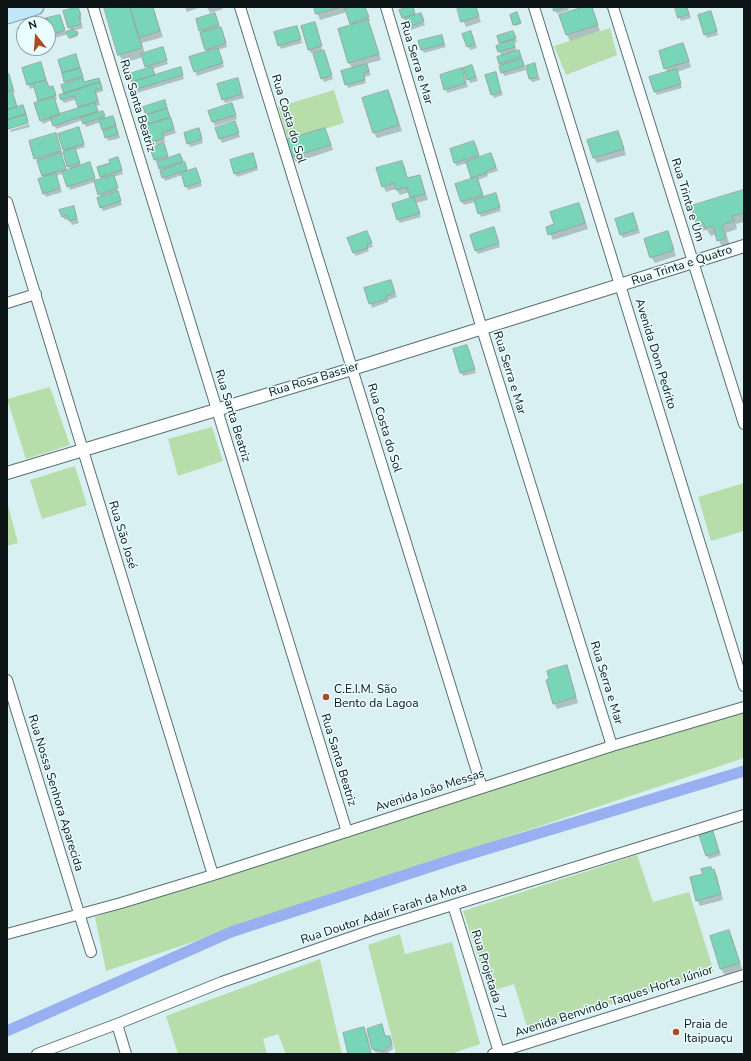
<!DOCTYPE html>
<html>
<head>
<meta charset="utf-8">
<style>
  body { margin:0 }
  #map { position:relative; width:751px; height:1061px; overflow:hidden; background:#d9f0f3; font-family:"Nunito Sans",sans-serif }
  canvas { display:block }
  .frame { position:absolute; inset:0; border:8px solid #0c1415; pointer-events:none }
  .north { position:absolute; left:16px; top:16px; width:40px; height:40px; box-sizing:border-box; background:#eafdff; border:1px solid #91a0a1; border-radius:50%; rotate:343deg; font-size:11px; font-weight:700; line-height:16px; text-align:center; color:#0c1415 }
  .north::after { content:''; display:block; margin:auto; width:14px; height:18px; background:#af4920; clip-path:polygon(50% 0,100% 100%,50% 72%,0 100%) }
</style>
</head>
<body>
<div id="map">
<canvas width="751" height="1061"></canvas>
<div class="frame"></div>
<div class="north">N</div>
</div>
<script>
const context = document.querySelector('canvas').getContext('2d');
context.lineJoin = 'round';
function fillPath(path, color) { context.fillStyle = color; context.fill(path, 'evenodd'); }
function trace(path, color, width, dash) { context.strokeStyle = color; context.lineWidth = width; context.lineCap = dash ? 'butt' : 'round'; context.setLineDash(dash || []); context.stroke(path); }
function write(font, color, halo, rows, align = 'center') {
  context.font = font + ' "Nunito Sans",sans-serif'; context.lineWidth = 3; context.setLineDash([]); context.textBaseline = 'middle'; context.strokeStyle = halo; context.fillStyle = color; for (const [text, x, y, turn = 0] of rows) {
    context.save(); context.translate(x, y); context.rotate((+turn || 0) * Math.PI / 180); context.textAlign = isNaN(turn) ? turn : align; if (halo) context.strokeText(text, 0, 0); context.fillText(text, 0, 0); context.restore();
  }
}
fillPath(new Path2D(`
  M610,28L617,55L566,75L554,46Z
  M334,90L344,123L288,140L278,107Z
  M50,387L70,445L26,459L7,399Z
  M212,427L223,461L178,476L168,439Z
  M75,466L87,505L42,519L30,480Z
  M744,483V531L711,541L698,497Z
  M7,501L18,543L7,546Z
  M744,704V758L106,971L95,917Z
  M637,855L653,902L689,892L714,972L528,1030L514,984L489,992L463,911Z
  M400,934L405,954L452,942L480,1044L451,1054H396L368,945Z
  M320,959L342,1054H286L278,1034L263,1039L267,1054H178L166,1016Z`), '#b7ddab');
fillPath(new Path2D(`
  M105,7H153L163,37L142,43L145,54L163,49L168,64L152,69L155,76L180,68L184,79L137,93L135,90L148,69L143,57L124,63L119,55Z
  M185,7H198V8L187,12Z
  M207,7H222L223,9L210,13Z
  M315,7H346V10L355,7H365L370,21L368,22L371,27L381,60L366,64L371,75L364,77L366,83L348,88L342,72L353,69L349,63L339,30L352,26L347,12L320,20Z
  M404,7H417L413,8L416,16L421,14L425,25L411,30L407,20L405,21L403,18L405,9Z
  M458,7H476L481,22L466,27Z
  M554,7H568L569,10L557,14Z
  M586,7H591L600,31L570,41L567,35Z
  M676,7H687L691,18L681,21Z
  M78,8L82,19L80,20L83,28L73,31L74,33L77,32L78,36L70,39L68,34L48,40V24H34L59,16L66,33L71,31L64,12Z
  M711,12L718,35L707,38L705,34Z
  M511,15H518L521,24L515,26Z
  M216,18L220,29L223,32L227,47L218,50L224,67L197,76L190,57L207,52L197,20Z
  M302,26H316L322,50L333,79L324,82L313,53H311L309,50Z
  M297,27L302,43L281,49L279,45Z
  M471,32L477,48L470,50L468,46Z
  M442,36L446,47L424,53L422,50Z
  M515,36L517,42L514,43L517,52H519L521,55L526,70L504,76L501,67H502L500,64L502,57L497,46L501,45L498,37Z
  M683,44L686,50L691,67L677,72L682,88L657,95L655,92L668,73L665,68Z
  M76,56L85,83L99,79L101,82L103,91L96,93L100,105L96,106L99,113H102L106,119L115,121L120,138L108,141L101,122L86,127L83,120L56,129L52,120L43,124L41,120L40,102L35,87L30,89L23,69L41,63L49,88L54,91L57,99L55,100L60,115L80,109L77,99L64,103L62,100L65,94L67,84L65,81Z
  M534,64L540,80L532,82L530,79Z
  M472,66L478,81L470,83L464,68Z
  M461,70L468,87L447,93L441,76Z
  M495,73L503,95L494,98L492,94Z
  M9,75L15,92L13,93L18,108L25,110L28,122L9,128L7,122V76Z
  M239,83L244,98L225,103L219,85Z
  M388,91L391,97L402,131L377,138L374,133L363,99Z
  M164,101L176,133L164,137L165,142L155,145L153,141L149,123Z
  M234,108L237,119L215,126L209,112Z
  M29,124L30,127L11,132L10,130Z
  M236,126L240,137L222,143L216,128Z
  M79,128L85,147L75,150L81,166L91,167L96,182L103,180L101,177L117,158L120,162L123,174L113,177L122,205L103,211L101,207V198L95,182L70,190L64,173L56,176L62,192L46,197L44,193V178L38,162L35,158L56,135L62,153L65,152L64,150ZM64,154L70,170L67,171L61,155Z
  M325,129L328,135L333,150L296,162L292,157L287,141Z
  M618,132L621,138L626,155L597,163L594,158Z
  M200,133L203,143L190,147L185,134Z
  M474,142L480,158L491,154L498,171L487,174L488,176L478,180L484,198H497L501,211L481,217L475,202L464,205L462,202L473,179L467,163L457,166L455,163Z
  M165,148L169,159L180,155L188,172L198,173L202,186L188,190L182,175L165,181L158,163H157L155,160Z
  M254,158L258,170L237,177L235,173Z
  M402,162L405,167L408,179L419,176L422,181L428,200L416,203L421,217L400,223L398,220L412,199L410,192L400,195L396,189L386,192L383,186Z
  M744,194V222L736,224L737,229L726,233L730,246L723,249L716,234L711,236L707,230L701,231L697,224Z
  M578,204L582,210L588,229L553,240L547,227L555,225Z
  M73,207L79,223L72,225L69,219L65,220L63,217Z
  M633,215L640,233L623,238L621,234Z
  M494,229L500,247L478,254L476,250Z
  M367,232L373,247L368,248L369,251L356,256L354,253Z
  M667,232L670,238L676,256L655,263L651,257Z
  M390,281L397,297L388,300V302L372,308L366,289Z
  M467,346L476,373L463,376L461,373Z
  M566,666L569,672L578,703L557,709L554,703Z
  M714,835L721,855L709,859L707,856Z
  M714,870L717,876L723,900L700,906L697,900L704,875Z
  M729,931L732,937L742,969L725,975L721,969L711,937Z
  M381,1025L386,1037H390L392,1040L393,1049L386,1054L375,1052L373,1049Z
  M364,1028L367,1034L372,1054H349Z`), '#0003');
trace(new Path2D(`
  M7,1031L231,932L454,859L744,771`), '#98b0f2', 11);
const building = new Path2D(`
  M77,7H78L81,15L79,16L81,24L68,28L63,11Z
  M104,7H130L142,48L118,55Z
  M130,7H153L160,31L139,38Z
  M314,7H341L316,14Z
  M352,7H365L369,17L350,24L345,9Z
  M409,7H413L415,14L402,18L399,10Z
  M457,7H476L479,16L461,22Z
  M553,7H566L554,11Z
  M583,7H592L598,25L566,35L559,15Z
  M675,7H687L689,14L678,18Z
  M711,11L717,31L704,35L698,15Z
  M517,12L521,23L513,25L510,15Z
  M215,13L219,25L199,31L196,19Z
  M421,13L424,21L409,27L406,18Z
  M60,15L65,30L52,35L47,18Z
  M47,18L52,35L48,36V24H37L36,22Z
  M368,20L379,54L348,63L338,29Z
  M315,22L322,46L308,50L301,26Z
  M24,26V43L23,44L18,28Z
  M297,26L301,39L278,46L274,32Z
  M221,27L226,43L205,50L200,33Z
  M73,29L74,32L77,31L78,34L69,38L66,32Z
  M471,31L475,44L467,47L462,34Z
  M513,31L516,38L499,43L497,36Z
  M442,35L444,44L421,50L418,41Z
  M513,40L515,47L498,52L496,46Z
  M683,43L689,61L664,69L659,51Z
  M163,47L167,60L145,67L141,54Z
  M218,48L223,63L194,72L189,57Z
  M324,50L332,75L321,79L313,54Z
  M519,50L521,57L499,64L497,57Z
  M76,54L80,68L62,73L58,60Z
  M522,59L524,66L501,73L499,66Z
  M41,62L46,80L27,85L22,68Z
  M535,63L538,77L529,79L526,66Z
  M367,64L369,71L363,73L365,80L345,85L341,71Z
  M472,65L476,77L467,80L463,68Z
  M152,67L155,75L132,82L129,74Z
  M181,67L183,75L134,90L132,82Z
  M80,68L83,76L64,82L62,73Z
  M462,68L466,83L444,90L440,75Z
  M677,69L681,84L654,92L649,77Z
  M496,72L501,92L491,95L485,75Z
  M9,74L13,89L7,91V75Z
  M83,78L84,82L99,78L100,82L64,94L61,85Z
  M238,78L242,94L222,100L217,84Z
  M46,80L49,87L53,86L56,95L38,101L33,84Z
  M100,82L102,88L95,90L98,101L78,107L74,96L61,100L59,95Z
  M388,90L399,125L373,133L362,98Z
  M12,91L17,107L7,110V93Z
  M54,97L60,115L40,121L34,103Z
  M165,100L167,108L146,115L143,107Z
  M95,103L98,111L53,126L50,117Z
  M232,103L236,115L212,122L208,111Z
  M23,105L26,114L7,120V110Z
  M167,108L170,117L148,124L146,115Z
  M103,111L105,116L83,124L81,118Z
  M26,114L28,123L8,129L7,120Z
  M113,116L116,125L102,130L99,120Z
  M171,118L174,129L162,133L164,138L152,142L147,125Z
  M235,121L239,133L219,139L215,128Z
  M79,127L84,144L63,150L58,134Z
  M116,127L118,134L105,138L103,131Z
  M199,128L202,139L187,144L184,133Z
  M325,128L331,145L291,157L286,140Z
  M618,131L624,149L593,158L587,140Z
  M56,133L61,151L34,159L29,141Z
  M474,141L479,155L454,163L450,149Z
  M164,143L168,156L154,160L150,148Z
  M75,148L80,163L67,167L63,152Z
  M61,153L66,169L42,176L37,161Z
  M253,153L257,167L234,174L230,160Z
  M491,153L496,167L486,171L487,173L471,178L466,162Z
  M180,154L183,161L159,169L157,162Z
  M118,157L122,170L100,177L97,167L110,163L109,160Z
  M402,161L407,178L420,175L425,194L410,198L407,187L396,190L394,183L382,187L376,168Z
  M90,162L95,178L67,187L62,172Z
  M185,162L187,170L162,178L160,171Z
  M196,168L201,182L185,187L181,173Z
  M56,173L60,188L43,194L38,179Z
  M114,175L118,188L98,195L94,181Z
  M477,177L483,195L461,202L455,184Z
  M743,190L744,194V213L732,216L734,221L722,225L726,238L717,241L713,226L705,228L703,222L696,224L691,206Z
  M118,191L121,201L100,208L97,198Z
  M496,193L500,207L478,214L474,200Z
  M414,197L420,213L397,220L392,204Z
  M579,203L585,223L548,235L546,227L554,224L550,212Z
  M74,206L77,219L69,221L67,215L62,217L59,210Z
  M633,213L638,229L620,235L615,219Z
  M494,227L499,243L475,251L470,235Z
  M367,231L372,243L367,244L368,248L353,253L347,238Z
  M668,231L674,250L650,258L644,239Z
  M391,280L395,293L386,296L387,299L369,304L364,288Z
  M467,345L475,369L460,373L453,349Z
  M567,665L576,697L553,704L546,680L549,679L547,671Z
  M713,831L719,852L706,856L699,835Z
  M711,867L712,870L714,869L721,894L696,901L690,877L703,874L701,869Z
  M729,930L740,963L720,969L710,936Z
  M382,1024L385,1036H390L391,1045L384,1051L372,1049L367,1029Z
  M364,1027L371,1054H348L343,1033Z`);
fillPath(building, '#78d5b7');
trace(building, '#95a9a1', 1);
const minor = new Path2D(`
  M93,7L347,832
  M240,7L482,788
  M386,7L482,329L612,746
  M534,7L744,686
  M613,7L744,424
  M7,202L213,875
  M7,303L36,294
  M7,680L91,952
  M453,905L499,1052
  M7,934L121,903L213,875L612,746L744,707
  M117,1024L126,1054
  M37,1054L117,1024L222,982L372,930L744,815
  M493,1054L744,975`);
const tertiary = new Path2D(`
  M7,473L352,369L744,246`);
const primary = new Path2D(`
  M7,16L36,7`);
trace(minor, '#5a6f71', 12);
trace(tertiary, '#5a6f71', 14);
trace(primary, '#6991a8', 17);
trace(minor, '#fff', 10);
trace(tertiary, '#fff', 12);
trace(primary, '#c3e5fa', 15);
for (const [x, y, r, color] of [
  [326,697,4,"#af4920"],
  [676,1032,4,"#af4920"]
]) { const dot = new Path2D(); dot.arc(x, y, r, 0, 2 * Math.PI); context.fillStyle = color; context.fill(dot); trace(dot, '#eafdff', 1.5); }
write('12px', '#0c1415', '#eafdff', [
  ["Rua Serra e Mar",416,63,73],
  ["Rua Santa Beatriz",137,106,73],
  ["Rua Costa do Sol",288,119,73],
  ["Rua Trinta e Um",687,200,73],
  ["Rua Trinta e Quatro",682,266,-18],
  ["Avenida Dom Pedrito",655,354,73],
  ["Rua Serra e Mar",509,373,73],
  ["Rua Rosa Bassier",314,380,-17],
  ["Rua Santa Beatriz",232,416,73],
  ["Rua Costa do Sol",384,428,73],
  ["Rua São José",122,535,73],
  ["Rua Serra e Mar",606,683,73],
  ["Rua Santa Beatriz",338,760,73],
  ["Avenida João Messas",430,791,-18],
  ["Rua Nossa Senhora Aparecida",55,793,73],
  ["Rua Doutor Adair Farah da Mota",384,914,-18],
  ["Rua Projetada 77",488,975,73],
  ["Avenida Benvindo Taques Horta Júnior",614,1002,-18]
]);
write('12px', '#0c1415', '#eafdff', [
  ["C.E.I.M. São",334,690],
  ["Bento da Lagoa",334,704],
  ["Praia de",684,1025],
  ["Itaipuaçu",684,1039]
], 'left');
</script>
</body>
</html>
